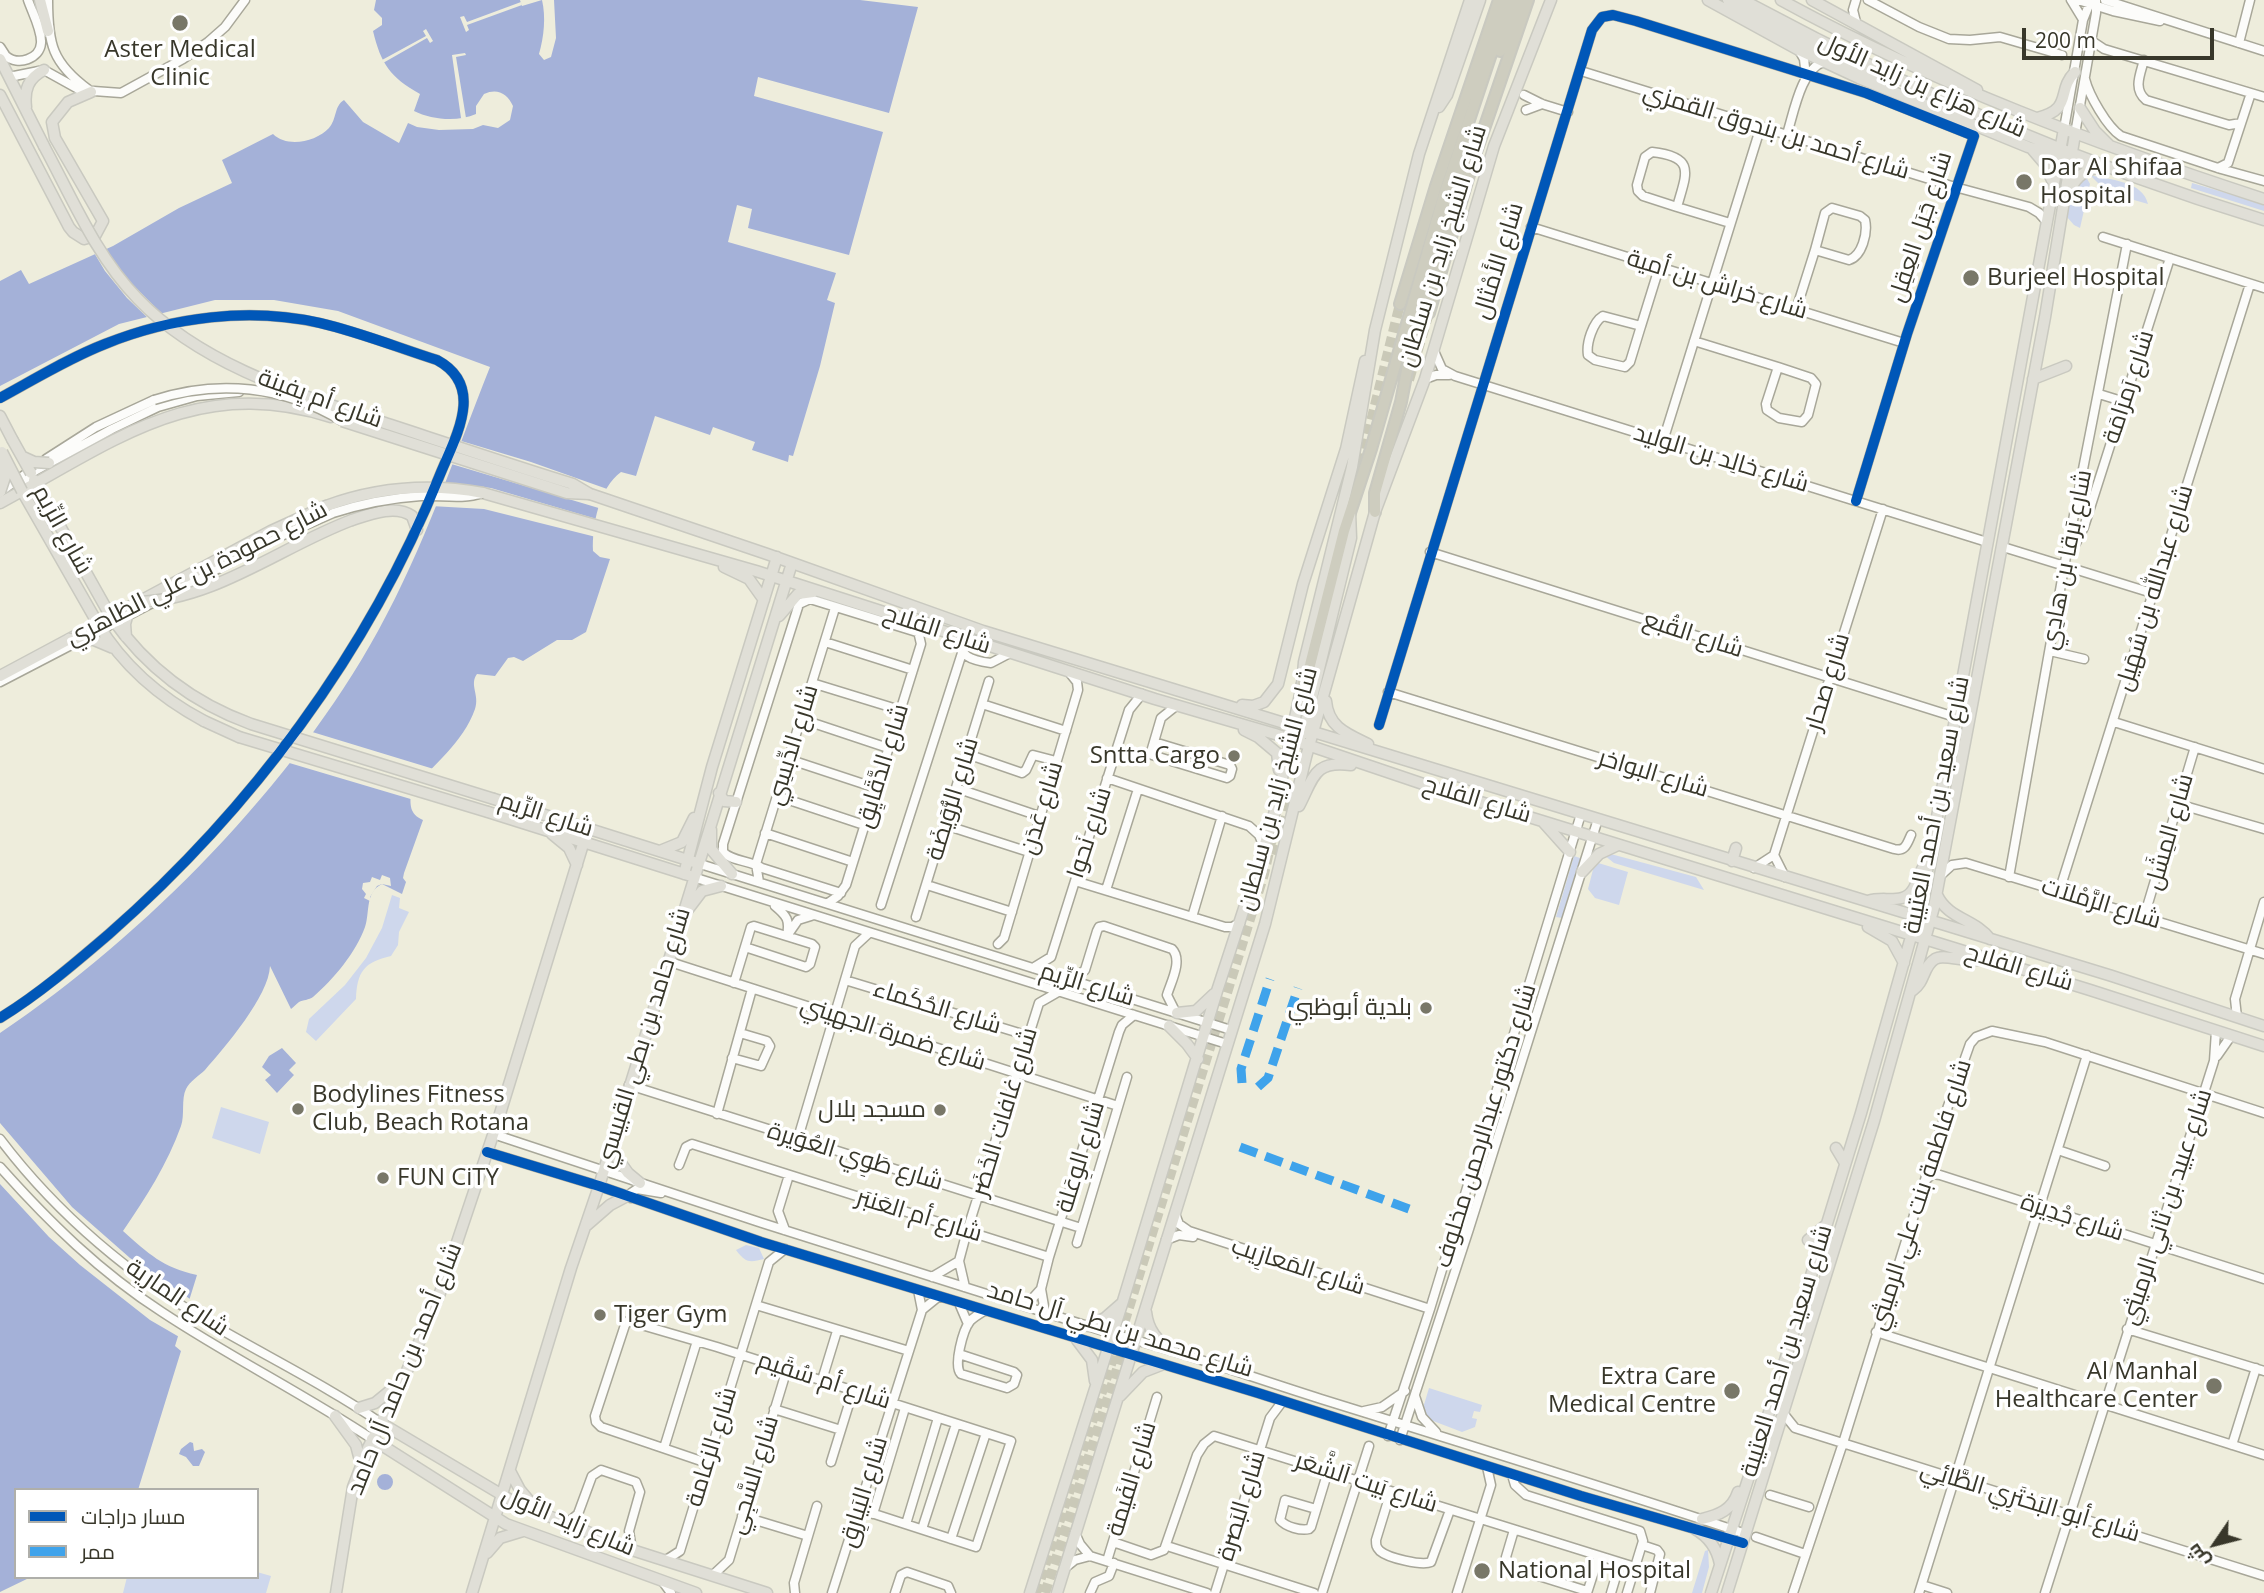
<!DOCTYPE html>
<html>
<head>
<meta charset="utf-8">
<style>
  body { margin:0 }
  #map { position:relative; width:2264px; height:1593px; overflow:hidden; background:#eeeddc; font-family:"Open Sans",Cairo,sans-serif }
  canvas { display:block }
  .legend { position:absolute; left:14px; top:1488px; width:245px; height:91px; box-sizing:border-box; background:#fff; border:2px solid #afafaa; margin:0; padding:9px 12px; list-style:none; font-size:21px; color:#38372a }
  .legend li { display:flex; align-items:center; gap:14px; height:35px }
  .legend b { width:35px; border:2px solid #afafaa }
  .north { position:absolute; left:2180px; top:1509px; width:70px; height:70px; -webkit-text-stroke:5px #fff; paint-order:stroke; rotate:235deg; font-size:19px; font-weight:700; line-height:28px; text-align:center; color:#38372a }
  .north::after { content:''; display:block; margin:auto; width:24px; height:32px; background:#38372a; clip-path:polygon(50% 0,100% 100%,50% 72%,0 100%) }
  .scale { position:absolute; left:2022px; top:28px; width:192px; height:32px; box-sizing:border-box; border:4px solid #38372a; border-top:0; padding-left:9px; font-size:21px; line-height:24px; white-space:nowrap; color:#38372a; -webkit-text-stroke:5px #fff; paint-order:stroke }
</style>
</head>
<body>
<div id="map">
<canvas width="2264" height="1593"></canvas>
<ul class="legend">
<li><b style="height:9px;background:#0057b8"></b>مسار دراجات</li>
<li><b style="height:9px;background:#3fa3eb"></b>ممر</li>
</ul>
<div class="north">ش</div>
<div class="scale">200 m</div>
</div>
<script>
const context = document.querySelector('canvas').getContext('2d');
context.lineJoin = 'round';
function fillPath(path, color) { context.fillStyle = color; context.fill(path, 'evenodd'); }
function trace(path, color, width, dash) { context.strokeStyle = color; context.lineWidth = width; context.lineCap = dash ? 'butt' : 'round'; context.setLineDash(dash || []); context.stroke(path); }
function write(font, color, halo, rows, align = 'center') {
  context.font = font + ' "Open Sans",Cairo,sans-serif'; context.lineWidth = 7; context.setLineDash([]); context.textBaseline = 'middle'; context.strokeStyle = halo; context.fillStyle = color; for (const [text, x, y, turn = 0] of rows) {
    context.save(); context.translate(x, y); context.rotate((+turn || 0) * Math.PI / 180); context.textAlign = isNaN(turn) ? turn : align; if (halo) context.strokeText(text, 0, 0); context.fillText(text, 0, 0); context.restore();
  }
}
fillPath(new Path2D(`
  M2085,175L2090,184L2080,228L2074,225L2067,217L2070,192Z
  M2090,175C2110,180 2143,181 2148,204L2134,200L2124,193L2102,187Z
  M2192,183L2264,204V211L2191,188Z
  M1607,853L1696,877L1704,890L1614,863L1604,855Z
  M1574,856L1583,859L1562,918L1556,917Z
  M1595,862L1628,872L1619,905L1595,898L1588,889Z
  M392,895L400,898L399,908L409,912L399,932L398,945L391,956C364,962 357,972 356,999L316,1041L306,1032L309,1019L345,985L366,958L382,928Z
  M221,1107L269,1122L260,1154L212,1138Z
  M746,1245L759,1248L764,1259C751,1262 746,1264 736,1250Z
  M1429,1388L1482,1405L1480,1412L1474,1411L1472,1418L1477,1419L1475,1427L1462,1432L1428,1419L1423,1408Z
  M1708,1550L1709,1567L1702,1593H1692L1705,1551Z
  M257,1572L271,1576L266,1593H123L127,1577H257Z`), '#ced7ec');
fillPath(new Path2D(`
  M376,0H520L522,6L542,0C546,17 544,37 539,54L544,60L551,57L556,38L554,0H860L918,7L889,113L758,77L754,96L883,132L849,255L748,228L752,209L737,205L728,242L836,273L827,300L835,303L820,366L793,456L789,455L788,462L752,450L755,442L713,427L710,435L655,416L636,476L621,472C599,488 592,525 593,551L600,557L610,559L586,632L572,640H557L523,661L514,657L508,658L495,676L477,674C469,685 480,695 475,709C463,743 433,765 411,791C410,804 409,814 423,820L404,873L403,878L406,882L402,894L382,884C365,892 370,911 365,927C356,952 334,979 313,997C309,1000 303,1000 299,1002C296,1004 294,1007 291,1009L270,966C269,996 225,1047 205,1070C200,1075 189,1082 186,1089C181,1099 185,1115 181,1126C168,1163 145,1199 123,1231C149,1254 162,1267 197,1275L175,1346L181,1351L138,1490H16V1577H31L0,1592V1033C145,936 294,784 378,631C424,548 455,455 490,367L338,311L274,300H215L119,324L0,386V281L21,270L29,284L113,246L179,208L232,183L222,160L273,134C287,148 316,142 329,128C337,119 334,106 344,100L363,122L399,143L408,123L417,127L439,130L473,129L483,125L498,128L510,120L513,106C507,93 497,88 484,94L476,106V114C458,122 432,120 414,111L420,94C390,77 381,64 373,31L382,25V18L374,10Z
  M282,1048L296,1063L289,1070L294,1075L277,1093L265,1080L271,1075L262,1067L269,1056Z
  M190,1442L193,1443L194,1451L202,1449L205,1452L199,1466H193L186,1457L179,1454L181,1449Z
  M377 1482a8 8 0 1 1 16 0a8 8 0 1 1-16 0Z`), '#a4b1d8');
fillPath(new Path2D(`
  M521,2L522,5L467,25L469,30L466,32L460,17L464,16L467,22Z
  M426,29L433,41L430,43L427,38L383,63L382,60L426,36L423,31Z
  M465,53L466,55L456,57L466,118H461L452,55Z
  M104,246L124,276L164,316L150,320L127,298L105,271L93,251Z
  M458,440L531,462L610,490L602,509L448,463Z
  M441,482L491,488L600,520L596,537L484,509L431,506Z
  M309,731L437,770L415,792L414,800L286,762Z
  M382,875L390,878L391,886L382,884L377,886L370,897L372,902L364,898L366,894L362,889L363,883L370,882L372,877L380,880Z
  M0,1123L72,1207L130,1258L193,1301L181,1338L150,1320L80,1265L49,1237L0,1184Z`), '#eeeddc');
trace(new Path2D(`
  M1409,380L1429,313
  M1357,478L1400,304
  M1290,764L1313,667
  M1275,855L1293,793
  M1036,1593L1117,1346L1264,874L1276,820
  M1045,1593L1130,1329`), '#cac9b8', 10, [10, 5]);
const minor = new Path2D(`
  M48,0C48,44 52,63 89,90
  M1856,0L1853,10L1856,22
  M1868,0L1919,27L1949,39L1970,40L2000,37L2062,55
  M2071,0L2082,18
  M2078,0L2113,11L2160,21
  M2105,0L2264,51
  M2092,41L2104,49L2264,97
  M2239,43L2250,0
  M0,47C1,48 5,55 6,56C18,66 40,59 41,43C42,30 32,12 28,0
  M1799,50L1804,59L1806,76
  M2144,60C2140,75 2133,89 2146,100L2229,125L2241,123
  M1581,71L1955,187L2029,207L2039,213L2047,222
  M9,77L44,70L80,90L121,93L183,59L208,42L225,27L245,0
  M2085,79C2089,95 2107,127 2121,136L2221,169L2264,181
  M1524,95L1542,104L1568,112
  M1526,110L1542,104
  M2064,129L2083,20L2091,0
  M1787,134C1794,112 1801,70 1823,62
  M2075,134L2096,13V0
  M1652,152C1697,157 1686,174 1677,207L1643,196L1638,191L1637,185L1645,157Z
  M2218,168L2228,163L2251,93
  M1677,207L1730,223
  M1832,208L1860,216L1865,220C1868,233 1862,256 1849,260L1815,250L1825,213Z
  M1531,227L1904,343
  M2103,237L2264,288
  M1796,310L1815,250
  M1603,316L1641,326L1630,362L1625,367L1595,360L1588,355C1586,343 1593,322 1603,316Z
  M1641,326L1659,268
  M1694,341L1778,367
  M1434,351L1442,369L1455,376L1987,542
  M1778,367L1811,378L1816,384L1808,415L1802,422L1779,418L1767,410L1766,404Z
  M1425,379L1436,375H1449
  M2099,394L2125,402
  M0,398C35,379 69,358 105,344C172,317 249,307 320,323C359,332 399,348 437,360C487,387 454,439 439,477C368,653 251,809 109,934C74,964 39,994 0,1018
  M1663,441L1761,126
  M46,459L96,427L154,400
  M22,491L31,473L112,429L158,407L197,396L239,392
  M0,492L30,471
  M2003,547L2152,593
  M2067,551L2076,543L2084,527L2170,258
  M1430,552L1955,717
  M956,635C961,657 969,660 991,663L1010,653
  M825,642L913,670
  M2050,651L2084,659
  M0,682L281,536L333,513
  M812,683L900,710
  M1388,692L1894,849C1905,852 1907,844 1911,835
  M982,704L1066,731
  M801,719L888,748
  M2114,722L2264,769
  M1379,725L1592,30L1602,17L1613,15L1636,21L1866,93L1974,136L1907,334L1856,501
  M1154,742L1230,765L1232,769L1230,776L1227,778L1152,755L1151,752L1161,718L1176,706
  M967,754L1022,773L1026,770L1033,755L1056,761
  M788,759L876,788
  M1107,778L1249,826L1259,835L1264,847
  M956,788L1039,816
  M777,796L864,825
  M2178,804L2264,829
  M945,825L1029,852
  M765,833L853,862
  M1774,855L1785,877
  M697,863L1231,1030
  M1754,868L1774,855L1883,509
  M1941,875L1952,865L1966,863L2264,954
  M693,877L1227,1044
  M2009,877L2067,551L2127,244
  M1075,881L1225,927H1232L1240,923
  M759,882L756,864L835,608
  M927,885L1012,912
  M1106,890L1138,789
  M2059,892L2250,284
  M841,893L762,868C750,860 733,862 723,852V844L799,604L810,599L920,633
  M828,903L838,896L846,885L921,644L918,631
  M881,905L962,653
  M775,906C787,916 790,920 787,936
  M916,917L989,681
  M1192,917L1222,816
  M2144,917L2195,747
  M789,933L798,920L811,916
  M998,944L1004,938L1078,690L1077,682L1069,672
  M667,961L1118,1106
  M1033,968L1051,957L1129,710L1142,694
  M845,980L1029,1036
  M1071,980L1085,970L1097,931L1099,927L1104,926L1172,949C1183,960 1171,982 1167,995L1175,1011
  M734,983L751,927L754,926L812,944L815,947L810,964L806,967L745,947
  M2237,1017L2235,999L2264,902
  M2217,1056L2231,1036
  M732,1058L761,1066L770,1046L767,1041L740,1033
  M629,1085L1081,1228
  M717,1114L752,989
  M493,1134L762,1223L1113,1334C1183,1352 1251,1377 1321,1399C1463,1443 1605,1487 1746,1534
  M798,1138L855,946L869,933
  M0,1139C59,1217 136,1280 220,1329C274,1360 330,1388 381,1423
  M2058,1150L2105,1166
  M487,1152L599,1186L761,1242L1258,1393L1581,1496L1743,1543
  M679,1165L686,1147L692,1144L1049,1257
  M0,1167C49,1222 100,1272 162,1312C230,1357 304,1394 372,1439
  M1925,1181L1932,1174L1940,1175L2264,1279
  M631,1198V1193L637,1189L661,1193
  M1175,1214L1179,1224L1189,1231L1430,1309
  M785,1230L778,1211L789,1175
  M1166,1240L1179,1235L1193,1237
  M1077,1243L1127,1077
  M932,1277L959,1261
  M965,1287L959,1261L967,1231L1039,1003L1058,992
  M959,1303L968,1324
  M756,1305L909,1351
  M1021,1305L1031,1300L1041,1289
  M922,1310L938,1297
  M1045,1312L1041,1289L1049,1257L1119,1032L1122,1025L1134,1015
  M2127,1329L2264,1371
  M1876,1332L2264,1455
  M959,1354L1014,1372L1017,1375L1014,1384L1007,1388L961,1374C953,1366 963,1330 970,1321C974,1317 979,1314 984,1311
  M822,1380L837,1331
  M1415,1396L1422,1417L1436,1432
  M774,1409L841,1430
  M1364,1411L1382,1407L1405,1391
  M1783,1413L1795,1428L2264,1576
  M1388,1436L1430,1309L1581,814
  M1400,1440L1469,1229L1598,819
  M2232,1445L2256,1368
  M664,1448L697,1341
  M831,1462L853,1391
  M707,1463L601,1427L596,1422L595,1416L625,1325L628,1321L717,1347L1011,1441L976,1547L859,1509
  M1512,1475L1515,1485L1526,1495L1640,1531L1643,1541L1627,1593
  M1391,1491L1376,1540C1376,1545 1376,1547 1380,1551C1388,1558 1422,1566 1431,1562L1450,1510
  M1770,1495L1809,1507
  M1316,1509L1285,1500L1280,1520C1286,1527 1301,1531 1309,1529L1311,1527L1328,1471
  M873,1514L905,1408
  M742,1516L808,1536
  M567,1523L578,1514L592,1476L601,1470L636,1482L640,1492L629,1531L632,1550
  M906,1524L938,1418
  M922,1529L956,1424
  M1514,1530L1506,1557L1510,1567L1587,1591
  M1075,1533L1080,1544L1090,1556L1207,1593
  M1756,1537L1805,1554
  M951,1539L986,1433
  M1113,1542L1151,1555L1164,1550L1197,1455L1204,1444L1214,1436L1635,1567
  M1642,1545L1657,1550L1660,1554L1650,1593
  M1167,1546L1314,1593
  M666,1560L680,1551L769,1262L785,1249
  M1107,1561L1157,1397
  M1065,1568L1075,1560L1090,1556
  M713,1575L729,1560L787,1369
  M663,1582L671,1593
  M1922,1585L1947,1593
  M795,1593L794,1583L817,1506
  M832,1593L922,1310L918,1290
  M895,1593L901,1575L907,1572L948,1586L951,1593
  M1090,1593L1095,1582L1109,1576L1114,1563
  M1215,1593L1270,1418L1282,1402
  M1322,1593L1369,1446
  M1457,1593L1491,1485L1487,1467
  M1587,1593L1599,1556
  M1611,1593L1617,1573
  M1793,1593L1843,1443L1948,1106L1970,1044L1976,1037L1992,1031L2045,1042L2264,1113
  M1919,1593L2087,1055
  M2045,1593L2214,1061L2216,1031`);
const major = new Path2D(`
  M40,0L48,31
  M1708,0L1799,50L1859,78L2028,147L2092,166
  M1728,0L1790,35L1889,83
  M1743,0C1909,90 2083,165 2264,220
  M1781,0C1934,84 2098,145 2264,199
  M1812,0L1977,90
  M0,59L44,146
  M0,95L69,227L73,232L84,239L95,236L103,221L55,138L52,122L68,102L91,92
  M26,107C24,90 28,78 44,70
  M1439,107L1447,95L1480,0
  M2080,108L2095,131L2109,145
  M2037,118C2074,109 2056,91 2075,72
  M2032,149L2044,163L2052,180
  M2068,193C2075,179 2081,172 2097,168
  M2033,379L2066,366
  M0,416L12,439
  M34,480L111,617
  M22,491L98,624
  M483,493L756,571L1155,699L1275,734L1435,788L2090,990L2264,1046
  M590,494L767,554L983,631L2112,976L2264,1026
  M0,503C113,442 196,374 331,417
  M352,520C370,514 396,504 412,516L417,530
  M724,567L749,579L764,600
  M779,616L798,594L813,592
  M0,676L271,531L326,506
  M1326,701C1328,727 1347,734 1368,744
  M1242,705L1253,706L1264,702L1278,684L1303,584L1346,449L1365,361
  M204,721L239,737
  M1244,730L1258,737L1277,753L1279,770
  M1303,734L1351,538L1350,511
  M719,793L724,801L736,802
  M494,799L694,862
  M1299,806C1314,777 1314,760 1351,765
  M488,812L688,875
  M1544,823L1570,852
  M711,830V849L732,874
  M552,834L569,848L577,865
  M660,851L682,842L694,818
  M1732,861L1736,848
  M1582,872L1599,854L1618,845
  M684,874L712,767L777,557
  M1937,895C1948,919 1975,919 1990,939
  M1868,901C1880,897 1891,901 1902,898C1919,894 1917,869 1930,857
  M686,912L702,891L721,886
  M1868,927L1892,941L1904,963
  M1913,990C1925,982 1923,966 1935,959C1944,953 1967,964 1984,959
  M1177,1013L1196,1011L1214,994
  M1169,1026L1187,1044L1198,1059
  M610,1148L628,1173L640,1183
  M1836,1148L1845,1163
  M587,1225L610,1205L627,1196
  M1808,1240L1826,1225
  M1146,1312C1148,1330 1157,1341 1172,1350
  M1088,1326L1105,1318L1121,1304
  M1077,1340L1092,1360L1095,1381
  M1120,1396L1143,1372L1161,1365
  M359,1408L375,1403L397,1385
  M335,1416L356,1445L361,1464
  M381,1423L514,1502L632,1550L767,1593
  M372,1439L506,1524L696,1593
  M510,1471L520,1490L536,1509
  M1702,1519C1719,1515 1732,1510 1738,1492
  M1695,1529C1709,1537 1717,1548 1720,1564
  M487,1553L500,1538L523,1531
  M336,1593L353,1487L368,1448L403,1380L440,1293L499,1117L588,828
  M472,1593L571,1268L599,1186L792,563
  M1030,1593L1123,1301L1217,991L1264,847L1275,811L1302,685L1304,662L1352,467L1375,330L1419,154L1470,0
  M1057,1593L1265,924L1306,757L1375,512L1425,379L1494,146L1551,0
  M1711,1593L1754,1461L1861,1113L1922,898L2064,129
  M1727,1593L1874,1121L1934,907L2045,317L2075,134`);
const highway = new Path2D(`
  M1500,51L1518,0
  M1400,304L1436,186L1499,0
  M1429,313L1473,161L1528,0
  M1375,512V493L1401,402L1418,313L1469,143
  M1302,685L1310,665L1344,531L1371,449L1444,195L1509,0`);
trace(minor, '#a8a799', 11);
trace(major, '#c9c9c0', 13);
trace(highway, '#c9c9c0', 14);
trace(minor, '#fcfcfa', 8);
trace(major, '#e0dfd7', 10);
trace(highway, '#cecdbf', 10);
const minorBridge = new Path2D(`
  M154,400C218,379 284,386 342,421
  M333,513C361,504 391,498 421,496C440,495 463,500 482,493`);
const majorBridge = new Path2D(`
  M44,146C72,198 96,256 138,299C203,367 304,396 391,425C452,445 512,465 573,484L590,494
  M342,421L567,493L590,494
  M12,439L31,473
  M2,452L22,491
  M23,457L34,462L49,463
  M0,492L5,477L3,462
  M326,506C378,487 429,483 483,493
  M138,602C215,600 282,546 352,520
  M111,617C146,667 193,703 251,724L494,799
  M98,624C124,667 159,697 204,721
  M126,637L125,624L130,606
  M69,639L94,640L113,648
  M239,737L488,812`);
trace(minorBridge, '#a8a799', 11, []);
trace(majorBridge, '#c9c9c0', 13, []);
trace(minorBridge, '#fcfcfa', 8);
trace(majorBridge, '#e0dfd7', 10);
trace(new Path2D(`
  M1242,1083L1241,1069L1270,979
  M1258,1087L1268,1078L1298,988
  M1240,1147L1412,1210`), '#3fa3eb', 9, [18, 9]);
trace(new Path2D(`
  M0,398C35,379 69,358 105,344C172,317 249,307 320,323C359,332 399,348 437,360C487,387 454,439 439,477C368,653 251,809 109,934C74,964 39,994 0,1018
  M1379,725L1592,30L1602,17L1613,15L1636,21L1866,93L1974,136L1907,334L1856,501
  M487,1152L599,1186L761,1242L1258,1393L1581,1496L1743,1543`), '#0057b8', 10);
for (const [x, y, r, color] of [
  [180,23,9,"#787768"],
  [2024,182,9,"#787768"],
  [1971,278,9,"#787768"],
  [1234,756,7,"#787768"],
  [1426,1008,7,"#787768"],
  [298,1109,7,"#787768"],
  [940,1110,7,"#787768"],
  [383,1178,7,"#787768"],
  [600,1315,7,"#787768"],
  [2214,1386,9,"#787768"],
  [1732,1391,9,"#787768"],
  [1482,1571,9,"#787768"]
]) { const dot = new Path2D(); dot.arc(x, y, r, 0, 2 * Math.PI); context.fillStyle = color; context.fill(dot); trace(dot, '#fff', 2.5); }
write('24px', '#38372a', '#fff', [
  ["Aster Medical",180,50,"center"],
  ["Clinic",180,78,"center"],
  ["Dar Al Shifaa",2040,168],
  ["Hospital",2040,196],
  ["Burjeel Hospital",1987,278],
  ["Sntta Cargo",1220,756,"right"],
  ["بلدية أبوظبي",1412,1008,"right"],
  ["Bodylines Fitness",312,1095],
  ["Club, Beach Rotana",312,1123],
  ["مسجد بلال",926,1110,"right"],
  ["FUN CiTY",397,1178],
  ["Tiger Gym",614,1315],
  ["Al Manhal",2198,1372,"right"],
  ["Healthcare Center",2198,1400,"right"],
  ["Extra Care",1716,1377,"right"],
  ["Medical Centre",1716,1405,"right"],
  ["National Hospital",1498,1571]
], 'left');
write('24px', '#38372a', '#fff', [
  ["شارع هزاع بن زايد الأول",1922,86,24],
  ["شارع أحمد بن بندوق القمزي",1776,132,17],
  ["شارع جَبَل العِقِل",1921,227,-72],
  ["شارع الشيخ زايد بن سلطان",1443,246,-73],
  ["شارع الأَمْثال",1499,261,-73],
  ["شارع خراش بن أمية",1717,285,17],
  ["شارع رَمرَامَة",2129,387,-72],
  ["شارع أم يِفينة",320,399,20],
  ["شارع خالِد بن الوليد",1721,459,17],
  ["شارع الرِّيم",62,530,61],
  ["شارع بَرقا بن هادِي",2067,560,-79],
  ["شارع حمودة بن علي الظاهري",197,574,-27],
  ["شارع عبدالله بن سُهَيل",2155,588,-73],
  ["شارع الفلاح",937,630,18],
  ["شارع القُبع",1693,635,18],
  ["شارع صحار",1828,682,-73],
  ["شارع الدِّبسِي",793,745,-73],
  ["شارع الدَّقَايِق",883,766,-73],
  ["شارع البواخر",1653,774,17],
  ["شارع الشيخ زايد بن سلطان",1278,789,-75],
  ["شارع الرُّوَيضَة",953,799,-73],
  ["شارع الفلاح",1477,800,17],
  ["شارع سعيد بن أحمد العتيبة",1937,805,-79],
  ["شارع عَدَن",1042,808,-73],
  ["شارع الرِّيم",546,815,18],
  ["شارع المِشَل",2170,832,-74],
  ["شارع نَحوا",1090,833,-72],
  ["شارع الرَّمْلاَت",2101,904,17],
  ["شارع الفلاح",2019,968,17],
  ["شارع الرِّيم",1087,985,17],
  ["شارع الحُكَماء",937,1008,17],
  ["شارع ضمرة الجهيني",893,1034,18],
  ["شارع حامد بن بطي القبيسي",644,1038,-73],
  ["شارع غافات الخَضَر",1005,1112,-73],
  ["شارع دكتور عبدالرحمن مخلوف",1486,1126,-73],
  ["شارع طَوِي العُوَيرة",855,1157,17],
  ["شارع الوِعَلة",1081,1157,-73],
  ["شارع فاطمة بنت علي الرميثي",1921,1195,-72],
  ["شارع عبيد بن ثاني الرميثي",2167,1207,-72],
  ["شارع أم العَنبَر",919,1216,17],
  ["شارع جْدِيرَة",2072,1218,18],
  ["شارع المَعازِيب",1298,1267,18],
  ["شارع المارِية",177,1298,34],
  ["شارع محمد بن بطي آل حامد",1120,1330,17],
  ["شارع سعيد بن أحمد العتيبة",1787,1351,-73],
  ["شارع أحمد بن حامد آل حامد",405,1369,-68],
  ["شارع أم سُقَيم",824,1381,18],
  ["شارع الزعامة",712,1447,-73],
  ["شارع السَّجِي",754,1475,-73],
  ["شارع الفَيمة",1132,1479,-73],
  ["شارع بَيت اَلشَّعَر",1366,1483,18],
  ["شارع البَيارِق",864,1492,-73],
  ["شارع أبو البَختَرِي الطَّائِي",2030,1502,17],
  ["شارع البَصرة",1242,1506,-73],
  ["شارع زايد الأول",568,1522,23]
]);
</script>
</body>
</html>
